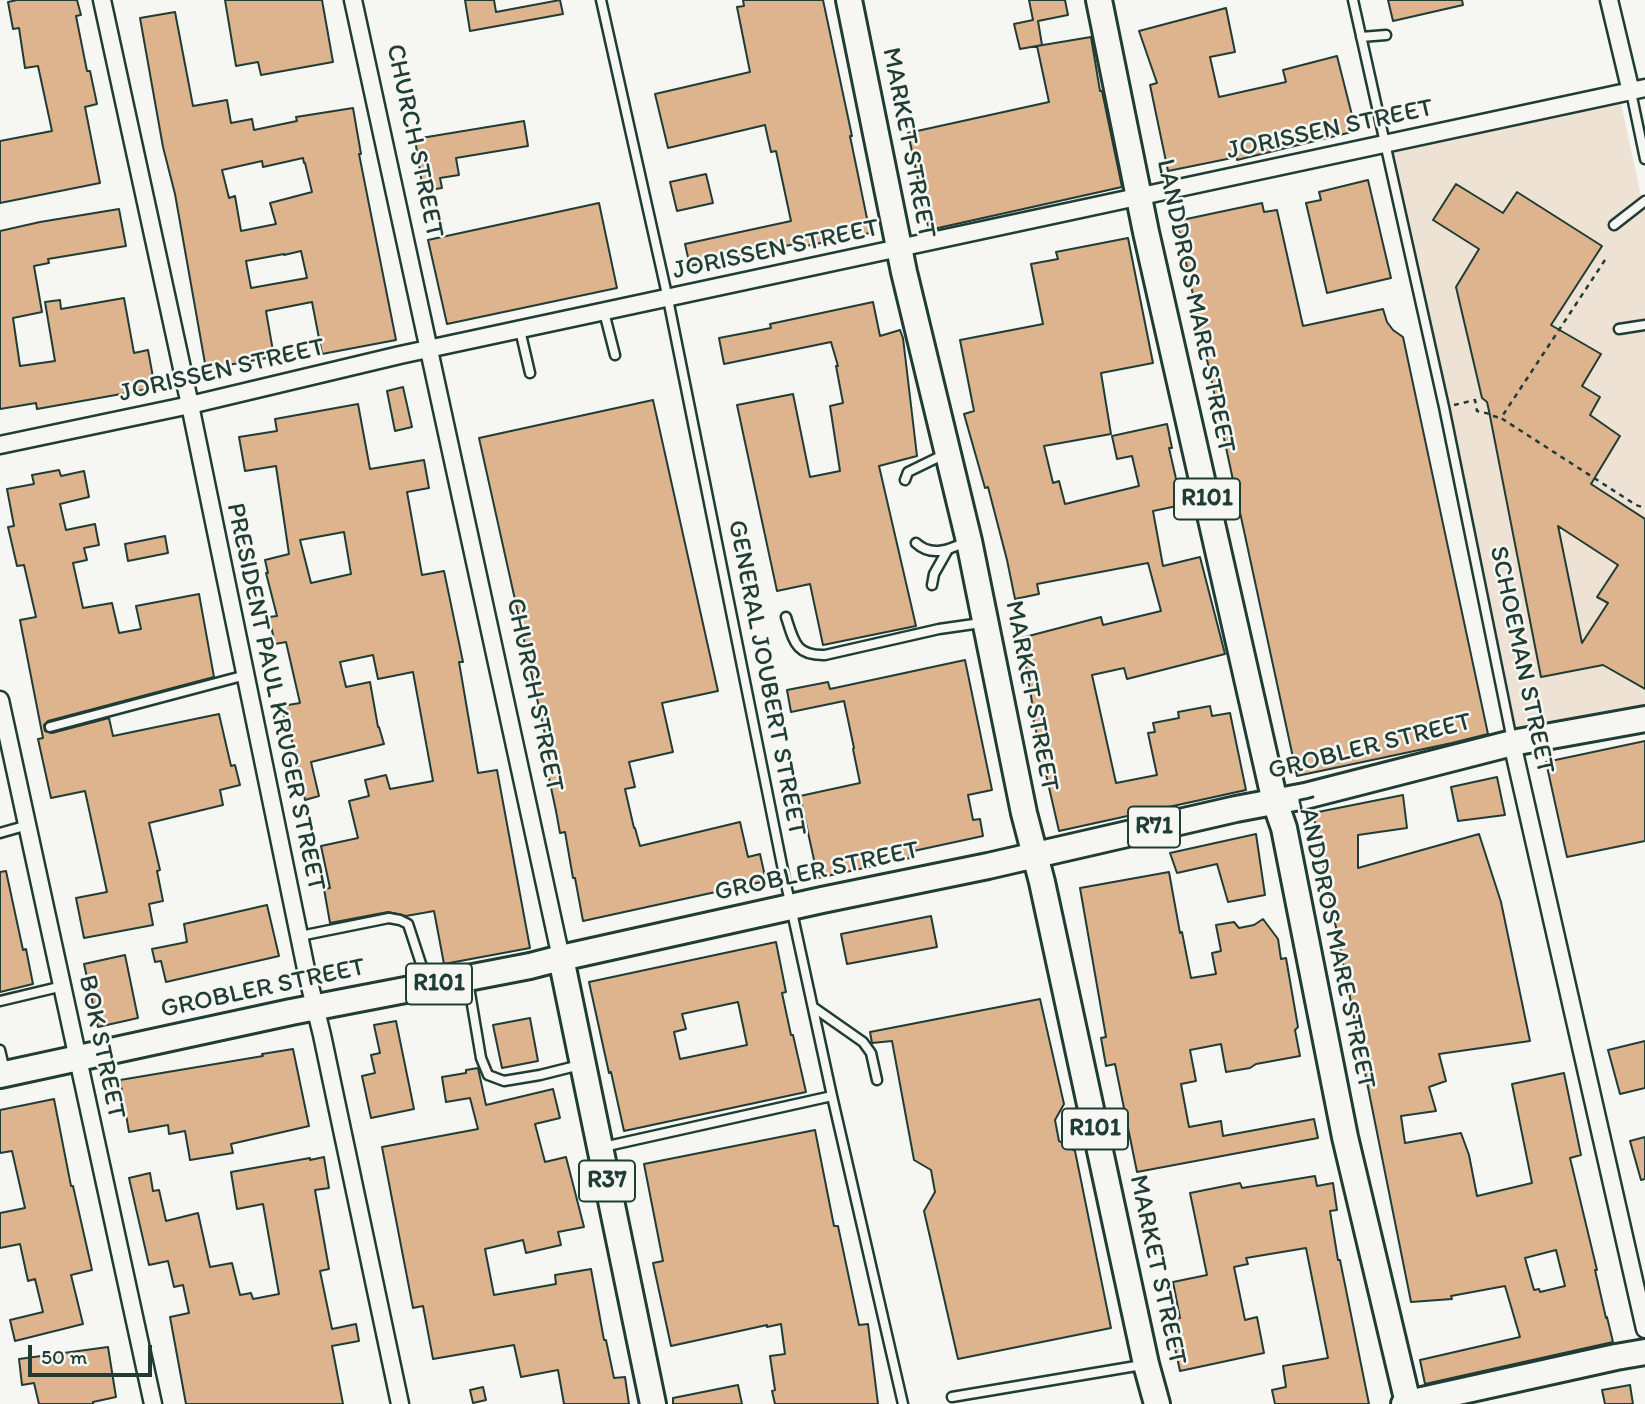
<!DOCTYPE html>
<html>
<head>
<meta charset="utf-8">
<style>
  body { margin:0 }
  #map { position:relative; width:1645px; height:1404px; overflow:hidden; background:#f6f6f2; font-family:Itim,sans-serif }
  canvas { display:block }
  .scale { position:absolute; left:28px; top:1345px; width:124px; height:32px; box-sizing:border-box; border:4px solid #1f3d34; border-top:0; padding-left:9px; font-size:21px; line-height:24px; white-space:nowrap; color:#1f3d34; -webkit-text-stroke:5px #f6f6f2; paint-order:stroke }
</style>
</head>
<body>
<div id="map">
<canvas width="1645" height="1404"></canvas>
<div class="scale">50 m</div>
</div>
<script>
const context = document.querySelector('canvas').getContext('2d');
context.lineJoin = 'round';
function fillPath(path, color) { context.fillStyle = color; context.fill(path, 'evenodd'); }
function trace(path, color, width, dash) { context.strokeStyle = color; context.lineWidth = width; context.lineCap = dash ? 'butt' : 'round'; context.setLineDash(dash || []); context.stroke(path); }
function write(font, color, halo, rows, align = 'center') {
  context.font = font + ' Itim,sans-serif'; context.lineWidth = 5; context.setLineDash([]); context.textBaseline = 'middle'; context.strokeStyle = halo; context.fillStyle = color; for (const [text, x, y, turn = 0] of rows) {
    context.save(); context.translate(x, y); context.rotate((+turn || 0) * Math.PI / 180); context.textAlign = isNaN(turn) ? turn : align; if (halo) context.strokeText(text, 0, 0); context.fillText(text, 0, 0); context.restore();
  }
}
fillPath(new Path2D(`
  M1620,99L1645,214V714L1510,742L1390,150Z`), '#eee2d4');
const building = new Path2D(`
  M17,0H77L81,15L76,16L87,71H90L97,104L85,107L100,183L0,203V141L52,131L38,66L25,68L19,28L13,29L8,2Z
  M225,0H322L333,62L261,75L258,62L236,66Z
  M465,0H494L496,12L560,0L563,14L470,31Z
  M743,0H823L852,136H850L870,233L796,248L795,244L690,266L685,244L791,221L776,151L771,152L765,125L668,148L655,94L750,72L737,7L744,6Z
  M1029,0H1065L1068,15L1038,21L1042,45L1020,49L1014,24L1033,20Z
  M1388,0H1462L1463,5L1393,21Z
  M1226,8L1235,52L1210,57L1219,97L1286,82L1283,70L1337,56L1356,131L1237,160V157L1168,171L1150,85L1157,83L1139,31Z
  M175,12L193,106L227,100L231,123L252,119L254,130L297,121L296,117L353,108L361,154H359L396,340L322,354L312,302L266,311L273,351L266,352L267,358L206,369L175,194L163,147L140,18ZM303,158L304,163H305L312,192L270,203L276,224L241,231L235,196L229,198L222,170L262,161L263,167ZM301,251L307,278L251,288L246,261L284,254V255Z
  M1091,37L1100,91H1102L1122,187L929,230L908,133L1049,102L1037,46Z
  M524,121L528,146L456,158L459,175L440,178L442,188L423,191L415,139Z
  M706,174L713,203L677,211L670,182Z
  M1368,180L1391,278L1327,293L1306,203L1321,200L1319,192Z
  M1456,184L1503,213L1517,192L1602,246L1551,325L1601,354L1582,386L1600,397L1590,415L1620,436L1591,484L1645,519V689L1603,665L1541,677L1489,411L1487,402L1482,398L1456,287L1479,249L1433,220ZM1558,526L1618,565L1597,597L1608,603L1582,643Z
  M599,203L617,288L447,324L428,240Z
  M1262,203L1264,212L1277,210L1303,326L1383,309L1387,322L1393,330L1403,337L1488,734L1452,743L1297,776L1177,221Z
  M119,209L126,246L48,259L49,263L34,266L42,312L13,318L20,366L55,361L45,302L60,300L61,309L124,298L134,353L148,350L155,388L37,409L36,403L0,409V231L40,222Z
  M1128,238L1153,363L1101,373L1111,434L1044,446L1053,483L1059,481L1065,504L1139,486L1132,456L1117,459L1112,436L1167,424L1172,448H1169L1182,505L1153,511L1163,566L1200,557L1225,654L1127,679L1124,668L1092,675L1116,783L1157,775L1148,733L1155,732L1153,723L1179,718L1178,712L1210,706L1212,716L1230,713L1246,790L1059,831L1031,709L1033,708L1021,638L1101,617L1103,625L1161,611L1148,563L1037,584L1039,594L1015,599L1007,560L988,487L985,488L964,414L974,411L960,340L1043,324L1031,264L1058,259L1056,252Z
  M873,302L880,336L900,330L903,338L917,456L879,466L916,626L823,645L810,584L777,591L737,405L793,394L810,477L840,471L830,406L843,403L836,366H838L831,342L724,364L719,338L771,328L770,324Z
  M403,387L412,427L395,431L387,391Z
  M653,400L718,691L662,703L673,752L629,762L635,787L625,789L634,828H635L640,846L740,822L748,857L760,854L766,881L583,921L575,878H573L565,832L560,833L556,811L543,750L548,748L479,438Z
  M358,404L370,469L424,460L429,488L407,492L422,575L444,571L463,662H459L478,773L497,770L530,948L444,964L434,911L406,916L388,912L330,923L324,889L330,888L321,846L358,838L349,801L369,796L365,780L386,775L390,789L433,781L413,672L378,679L373,655L340,662L346,687L370,682L378,727H379L384,744L311,762L319,796L305,800L291,737H288L282,706L300,703L286,642L275,644L269,617L277,616L266,573H268L265,560L289,554L276,466L245,471L239,437L277,431L275,419ZM344,532L351,574L311,583L300,540Z
  M59,470L61,476L84,471L89,497L60,504L66,530L95,524L99,545L84,548L87,560L73,563L83,608L112,603L119,633L141,629L136,606L199,594L214,677L48,721L44,725L45,731L52,733L109,718L113,736L219,714L231,766L235,765L240,785L220,790L223,805L149,823L160,870L157,871L163,901L149,904L153,925L84,938L76,898L107,892L85,791L51,798L38,739L43,738L20,620L36,617L24,565L17,566L8,527L14,526L7,489L34,484L32,475Z
  M165,536L168,553L128,561L125,544Z
  M965,660L992,790L968,795L973,820L980,819L983,836L909,852L910,858L818,878L800,796L860,783L853,749L854,748L844,701L791,712L787,690L828,682L830,689Z
  M1645,741V841L1567,857L1546,762Z
  M1497,777L1505,815L1458,821L1451,787Z
  M1403,795L1407,828L1358,835V868L1479,834L1501,902L1530,1041L1439,1054L1446,1081L1429,1087L1436,1111L1401,1116L1405,1143L1461,1133L1469,1155L1477,1196L1532,1183L1512,1084L1564,1073L1581,1155L1570,1158L1597,1270H1595L1606,1318L1607,1317L1613,1342L1425,1384L1420,1360L1520,1337L1505,1286L1451,1296L1452,1299L1411,1302L1313,813ZM1556,1250L1565,1286L1540,1292L1539,1289L1534,1290L1525,1258Z
  M1256,834L1265,895L1228,902L1217,864L1177,873L1170,853Z
  M6,871L23,950L26,949L33,984L0,992V872Z
  M1169,872L1180,933L1182,932L1191,978L1216,974L1212,953L1221,951L1216,925L1234,922L1239,928L1254,925L1263,919L1278,939L1281,959L1286,958L1298,1027L1295,1030L1300,1056L1256,1064L1250,1068L1226,1072L1221,1044L1190,1050L1196,1081L1181,1084L1189,1127L1221,1121L1223,1136L1314,1119L1318,1138L1137,1172L1115,1064L1106,1066L1101,1038L1106,1037L1080,888Z
  M267,905L279,956L166,982L161,961L155,962L152,949L187,942L184,924Z
  M931,916L937,947L847,964L841,934Z
  M776,942L786,992L782,993L791,1035H793L806,1092L624,1131L611,1072L609,1073L589,982ZM738,1002L747,1045L680,1059L674,1032L686,1029L682,1014Z
  M125,955L138,1018L98,1027L84,964Z
  M1040,999L1064,1104L1055,1120L1059,1141L1075,1151L1111,1328L958,1359L924,1211L935,1192L931,1170L914,1160L892,1041L872,1043L870,1032Z
  M530,1018L538,1061L502,1068L493,1025Z
  M396,1021L414,1109L371,1118L362,1076L375,1073L371,1055L380,1053L374,1025Z
  M1645,1041V1088L1620,1094L1608,1050Z
  M293,1049L309,1126L231,1144L233,1153L190,1160L185,1131L169,1134L168,1125L129,1132L120,1080L263,1056L262,1054Z
  M478,1068L486,1105L553,1089L560,1118L535,1124L545,1162L566,1157L584,1227L558,1232L561,1245L526,1253L523,1240L485,1249L494,1295L556,1284L555,1275L591,1269L604,1340H606L614,1378L625,1377L629,1404H564L558,1370L521,1377L514,1345L433,1359L423,1306L413,1308L382,1147L478,1129L470,1098L446,1102L442,1077L466,1073V1070Z
  M54,1099L71,1186H73L92,1270L71,1275L83,1324L15,1341L10,1320L43,1312L35,1279L28,1281L20,1244L0,1248V1213L25,1208L12,1151L0,1153V1110Z
  M815,1130L834,1226H838L859,1325L868,1324L878,1404H775L772,1391L775,1390L770,1356L785,1354L781,1324L767,1327V1325L671,1346L653,1263L663,1261L644,1164Z
  M1645,1137V1179L1641,1180L1630,1141Z
  M324,1157L329,1188L315,1190L329,1269L320,1271L332,1329L356,1324L359,1341L332,1346L343,1404H186L170,1317L189,1313L183,1285L174,1287L168,1261L149,1265L129,1178L150,1173L153,1191L159,1190L166,1221L198,1213L210,1267L232,1263L240,1295L251,1293L253,1299L279,1294L263,1204L237,1209L231,1172L310,1158V1160Z
  M1315,1176L1317,1186L1333,1183L1337,1210L1330,1211L1338,1260H1340L1369,1404H1275L1272,1390L1286,1387L1283,1366L1328,1358L1306,1248L1246,1258L1248,1264L1234,1267L1245,1320L1257,1317L1264,1353L1180,1371L1169,1320L1180,1318L1173,1282L1207,1275L1190,1193L1240,1183L1242,1188Z
  M108,1347L116,1397L93,1402V1404H39L34,1383L22,1385L19,1359Z
  M738,1385L742,1404H673V1398Z
  M1630,1385L1633,1404H1605L1602,1390Z
  M483,1387L486,1400L473,1403L470,1390Z`);
fillPath(building, '#ddb48e');
trace(building, '#1f3d34', 2);
const service = new Path2D(`
  M601,0L668,299L784,875L832,1096L903,1404
  M1353,0L1444,407L1512,740
  M1361,37L1386,35
  M1631,92L1645,159
  M1614,225L1645,201
  M604,312L615,355
  M1619,329L1645,325
  M520,330L530,373
  M905,480L908,472L945,454
  M916,543C931,557 949,550 965,542
  M932,585L934,574L947,551
  M786,617C794,642 796,656 825,655L939,629L981,623
  M50,727L246,675
  M0,833L28,825
  M300,936L389,918L400,920L408,924L427,982
  M468,981L481,1058L488,1075L504,1081L540,1075L580,1065
  M0,1001L63,986
  M813,1007L863,1042L871,1053L877,1080
  M0,1050L5,1071
  M603,1147L832,1096
  M952,1397L1142,1365`);
const minor = new Path2D(`
  M102,0L190,405L307,974L322,1035L400,1404
  M353,0L561,958
  M1609,0L1631,92
  M0,445L190,405L400,355L1645,88
  M0,700L153,1404
  M1512,743L1645,1329`);
const primary = new Path2D(`
  M849,0L904,272L969,541L1024,813L1042,882L1146,1364L1157,1404
  M1099,0L1146,232L1275,802L1284,828L1345,1137L1408,1403
  M561,958L653,1404
  M0,1075L291,1012L530,966L561,958L822,900L988,866L1236,809L1305,796L1512,743L1645,719
  M1404,1404L1616,1357L1645,1352`);
trace(service, '#1f3d34', 13);
trace(minor, '#1f3d34', 21);
trace(primary, '#1f3d34', 30);
trace(new Path2D(`
  M1605,260L1501,418L1636,505L1645,508
  M1454,405L1475,400L1477,411L1490,414
  M1493,416L1501,418`), '#1f3d34', 2.5, [5, 5]);
trace(service, '#f6f6f2', 8);
trace(minor, '#f6f6f2', 16);
trace(primary, '#f6f6f2', 24);
for (const [x, y, w] of [
  [1207,499,66],
  [1154,827,52],
  [439,984,66],
  [1095,1129,66],
  [607,1181,56]
]) { const box = new Path2D(); box.roundRect(x - w / 2, y - 20.5, w, 41, 5); context.fillStyle = '#f6f6f2'; context.fill(box); trace(box, '#1f3d34', 2); }
write('bold 24px', '#1f3d34', null, [
  ["R101",1207,499],
  ["R71",1154,827],
  ["R101",439,984],
  ["R101",1095,1129],
  ["R37",607,1181]
]);
write('26px', '#1f3d34', '#f6f6f2', [
  ["JORISSEN STREET",1330,130,-12],
  ["CHURCH STREET",414,141,78],
  ["MARKET STREET",908,143,79],
  ["JORISSEN STREET",776,250,-12],
  ["LANDDROS MARE STREET",1195,306,78],
  ["JORISSEN STREET",222,371,-13],
  ["SCHOEMAN STREET",1521,660,78],
  ["GENERAL JOUBERT STREET",766,678,79],
  ["CHURCH STREET",534,695,78],
  ["MARKET STREET",1031,696,79],
  ["PRESIDENT PAUL KRUGER STREET",275,697,78],
  ["GROBLER STREET",1370,747,-14],
  ["GROBLER STREET",817,872,-12],
  ["LANDDROS MARE STREET",1335,942,78],
  ["GROBLER STREET",263,989,-12],
  ["BOK STREET",101,1047,78],
  ["MARKET STREET",1157,1270,78]
]);
</script>
</body>
</html>
